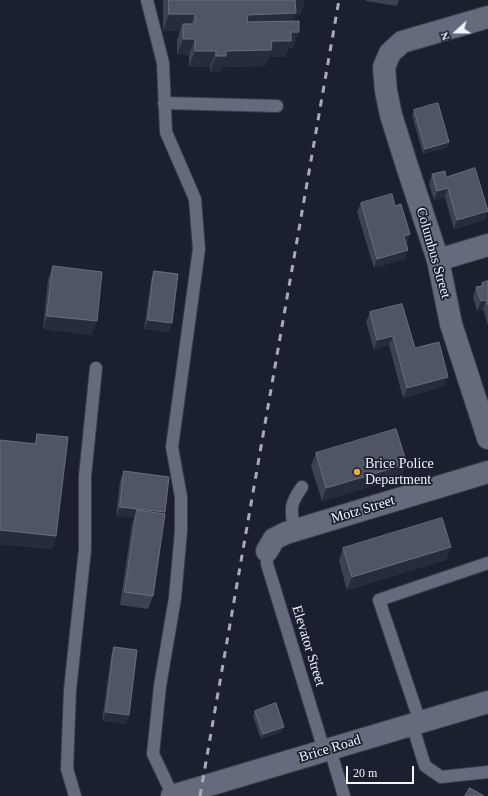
<!DOCTYPE html>
<html>
<head>
<meta charset="utf-8">
<style>
  body { margin:0 }
  #map { position:relative; width:488px; height:796px; overflow:hidden; background:#1b202f; font-family:Georgia,serif }
  canvas { display:block }
  .north { position:absolute; left:436px; top:12px; width:40px; height:40px; -webkit-text-stroke:3px #1b202f; paint-order:stroke; rotate:249deg; font-size:11px; font-weight:700; line-height:16px; text-align:center; color:#f0f5ff }
  .north::after { content:''; display:block; margin:auto; width:14px; height:18px; background:#f0f5ff; clip-path:polygon(50% 0,100% 100%,50% 72%,0 100%) }
  .scale { position:absolute; left:346px; top:766px; width:68px; height:18px; box-sizing:border-box; border:2px solid #f0f5ff; border-top:0; padding-left:5px; font-size:12px; line-height:14px; white-space:nowrap; color:#f0f5ff; -webkit-text-stroke:3px #1b202f; paint-order:stroke }
</style>
</head>
<body>
<div id="map">
<canvas width="488" height="796"></canvas>
<div class="north">N</div>
<div class="scale">20 m</div>
</div>
<script>
const context = document.querySelector('canvas').getContext('2d');
context.lineJoin = 'round';
function trace(path, color, width, dash) { context.strokeStyle = color; context.lineWidth = width; context.lineCap = dash ? 'butt' : 'round'; context.setLineDash(dash || []); context.stroke(path); }
function fillPath(path, color) { context.fillStyle = color; context.fill(path, 'evenodd'); }
function write(font, color, halo, rows, align = 'center') {
  context.font = font + ' Georgia,serif'; context.lineWidth = 3.5; context.setLineDash([]); context.textBaseline = 'middle'; context.strokeStyle = halo; context.fillStyle = color; for (const [text, x, y, turn = 0] of rows) {
    context.save(); context.translate(x, y); context.rotate((+turn || 0) * Math.PI / 180); context.textAlign = isNaN(turn) ? turn : align; if (halo) context.strokeText(text, 0, 0); context.fillText(text, 0, 0); context.restore();
  }
}
const service = new Path2D(`
  M147,0L163,63L166,132L195,199L199,249L172,447L181,497V531L175,598L160,686L153,754L173,796
  M164,103L277,106
  M294,531C291,509 289,505 302,487
  M267,551V564L324,750
  M420,722L379,600L488,563
  M412,724L425,766L441,777L488,772
  M330,749L344,796
  M75,796L67,769L70,690L85,549V476L96,368`);
const minor = new Path2D(`
  M488,17L402,42L390,53L384,67L386,91L391,115L407,166L438,260L451,324L488,438
  M438,260L488,245
  M267,551L274,539L286,533L488,472`);
const secondary = new Path2D(`
  M172,796L488,702`);
trace(service, '#393e4a', 14);
trace(minor, '#393e4a', 24);
trace(secondary, '#393e4a', 24);
trace(service, '#646b7d', 12);
trace(minor, '#646b7d', 22);
trace(secondary, '#646b7d', 22);
trace(new Path2D(`
  M200,796L339,0`), '#a6abb7', 3, [7, 7]);
fillPath(new Path2D(`
  M163,0H305L300,15H295L292,21L293,48H288L285,57H269L265,66L222,67L220,72H210V67H189V55H177V40L180,30L163,31Z
  M366,0H399L397,6L366,1Z
  M414,110L449,142L448,147L423,154L412,115Z
  M432,174L446,177L488,211L484,220L454,229L445,197L434,200L429,184Z
  M361,203L405,259L374,268L357,212Z
  M53,266L92,335L43,329L48,279Z
  M154,271L169,332L144,329L151,280Z
  M488,281V326L483,309L477,311L473,297L476,287L481,286L482,283Z
  M370,312L415,348L445,386L403,398L389,345L374,350L366,322Z
  M37,434L56,536L52,549L0,544V440L34,444Z
  M316,453L402,477L322,501L311,466Z
  M124,471L165,512L153,596L148,609L120,605L132,523L134,518L116,516L120,481Z
  M451,547L446,560L347,590L339,561L343,548Z
  M114,647L126,724L102,721L111,656Z
  M255,711L282,732L261,739L253,716Z`), '#3c4251');
fillPath(new Path2D(`
  M295,0H305L300,15H295L290,29L242,31L248,15Z
  M169,14H195L189,30L183,24L180,30L163,31Z
  M291,32H299L293,48H288L285,57H269L265,66L222,67L220,72H210L216,56L226,51L272,41Z
  M183,39H195L189,55H177Z
  M195,51H216L210,67H189Z
  M449,142L448,147L423,154L425,149Z
  M448,188L445,197L434,200L437,191Z
  M488,211L484,220L454,229L457,220Z
  M410,234L407,244L404,236Z
  M408,250L405,259L374,268L377,259Z
  M486,300L483,309L477,311L481,301Z
  M47,316L97,321L92,335L43,329Z
  M148,320L172,323L169,332L144,329Z
  M393,336L389,345L374,350L377,340Z
  M448,377L445,386L403,398L407,388Z
  M407,464L402,477L322,501L326,488Z
  M120,507L165,512L162,522L137,510L134,518L116,516Z
  M0,530L56,536L52,549L0,544Z
  M451,547L446,560L347,590L352,577Z
  M106,712L129,715L126,724L102,721Z
  M284,727L282,732L261,739L263,734Z`), '#262c3c');
const building = new Path2D(`
  M169,0H295L296,13L248,15L247,22L299,21V32H291V41H272L271,50L226,51V56H216V51H195V39H183V24H195V14H169Z
  M438,103L449,142L425,149L414,110Z
  M475,168L488,211L457,220L448,188L437,191L432,174L445,171L446,177Z
  M392,194L395,206L401,204L410,234L404,236L408,250L377,259L361,203Z
  M53,266L102,272L97,321L47,316Z
  M154,271L178,274L172,323L148,320Z
  M488,281V305L486,300L481,301L476,287L483,286L482,283Z
  M402,304L415,348L439,342L448,377L407,388L393,336L377,340L370,312Z
  M396,429L407,464L326,488L316,453Z
  M37,434L68,437L56,536L0,530V440L36,444Z
  M124,471L169,477L165,512L120,507Z
  M137,510L165,514L153,596L125,592Z
  M442,518L451,547L352,577L343,548Z
  M114,647L137,650L129,715L106,712Z
  M276,703L284,727L263,734L255,711Z
  M470,788L484,796H465Z`);
fillPath(building, '#4f5564');
trace(building, '#686e7c', 1);
for (const [x, y, r, color] of [
  [357,472,4,"#e4ae35"]
]) { const dot = new Path2D(); dot.arc(x, y, r, 0, 2 * Math.PI); context.fillStyle = color; context.fill(dot); trace(dot, '#1b202f', 1.5); }
write('14px', '#f0f5ff', '#1b202f', [
  ["Columbus Street",433,253,74],
  ["Motz Street",363,510,-17],
  ["Elevator Street",308,646,73],
  ["Brice Road",330,749,-17]
]);
write('14px', '#f0f5ff', '#1b202f', [
  ["Brice Police",365,464],
  ["Department",365,480]
], 'left');
</script>
</body>
</html>
